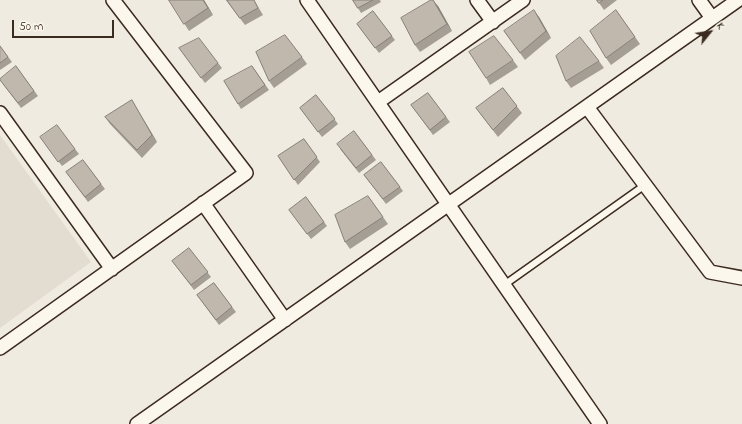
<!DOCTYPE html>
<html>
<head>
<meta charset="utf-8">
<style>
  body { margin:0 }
  #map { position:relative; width:742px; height:424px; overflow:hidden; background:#f0ebe0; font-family:"Indie Flower",sans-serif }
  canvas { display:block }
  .north { position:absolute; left:690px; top:12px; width:40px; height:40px; -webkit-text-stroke:3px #fbf7ec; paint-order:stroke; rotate:60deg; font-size:11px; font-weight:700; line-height:16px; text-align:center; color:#3b2a1e }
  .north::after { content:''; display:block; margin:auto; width:14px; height:18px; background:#3b2a1e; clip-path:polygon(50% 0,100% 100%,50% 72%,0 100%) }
  .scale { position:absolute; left:12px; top:20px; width:102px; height:18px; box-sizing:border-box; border:2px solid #3b2a1e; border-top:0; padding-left:5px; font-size:12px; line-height:14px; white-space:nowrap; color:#3b2a1e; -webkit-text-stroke:3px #fbf7ec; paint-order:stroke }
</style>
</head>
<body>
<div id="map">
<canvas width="742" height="424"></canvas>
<div class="north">K</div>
<div class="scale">50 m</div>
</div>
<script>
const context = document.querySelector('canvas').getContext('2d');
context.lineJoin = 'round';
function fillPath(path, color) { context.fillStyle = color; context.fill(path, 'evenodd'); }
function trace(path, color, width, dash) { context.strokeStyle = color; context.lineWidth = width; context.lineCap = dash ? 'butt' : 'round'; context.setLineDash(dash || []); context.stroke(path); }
fillPath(new Path2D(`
  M0,135L91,262L0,328Z`), '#e2dcd1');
const lane = new Path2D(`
  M504,285L645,185`);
const street = new Path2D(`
  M307,0L600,424
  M477,0L493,22
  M699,0L712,18
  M378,102L523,0
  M587,107L710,272L742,278
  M0,113L112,269
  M203,203L285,320
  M0,348L246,173L113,0
  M137,424L738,0`);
trace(lane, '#3b2a1e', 9);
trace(street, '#3b2a1e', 16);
trace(lane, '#fbf7ec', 6);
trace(street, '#fbf7ec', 13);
fillPath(new Path2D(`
  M169,0H204L213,15L189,31Z
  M226,0H254L263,15L245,25Z
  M353,0H380L381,2L361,13Z
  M597,0H617L604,10Z
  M438,6L452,31L420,52L415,45Z
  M616,10L640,44L611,65L606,58Z
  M373,11L395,40L379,53L357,24Z
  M539,17L551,38L525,60L504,31Z
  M0,46L12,62L0,70Z
  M179,48L218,63L222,68L205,83Z
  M302,57L307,64L274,88L269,81Z
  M513,60L518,67L490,85L486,78Z
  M599,61L604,68L571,88L566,81Z
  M16,66L38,96L21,108L3,84Z
  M252,66L269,90L241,109L238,104Z
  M503,88L522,113L498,137L476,108Z
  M428,93L450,122L433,135L411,105Z
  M316,95L338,124L322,137L300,108Z
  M132,100L136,107L157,142L142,158L110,124L105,117Z
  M354,131L376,160L359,173L340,149Z
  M40,137L75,149L79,154L62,166Z
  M304,139L320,162L298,185L278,156Z
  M83,160L105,189L88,202L66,172Z
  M381,162L403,191L386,204L364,175Z
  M368,196L388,224L350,249L345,242Z
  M306,197L327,226L311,239L289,210Z
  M189,248L211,277L194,290L172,261Z
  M214,283L236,312L219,325L197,295Z`), '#a59e95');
fillPath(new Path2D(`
  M203,0H204L213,15L208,8Z
  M433,0L438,6L452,31L447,24Z
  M534,10L539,17L551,38L546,31Z
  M132,100L136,107L157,142L152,135Z`), '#868179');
const building = new Path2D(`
  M169,0H203L208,8L184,24Z
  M227,0H254L258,8L240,18Z
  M353,0H373L358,8Z
  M431,0H433L447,24L415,45L401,18Z
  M597,0H603L599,3Z
  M534,10L546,31L520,53L504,31Z
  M616,10L635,37L606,58L590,31Z
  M373,11L392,36L375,48L357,24Z
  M285,35L302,57L269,81L256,52Z
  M494,36L513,60L486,78L469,52Z
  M580,37L599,61L566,81L556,56Z
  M199,38L218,63L201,78L179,48Z
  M0,46L8,57L0,63Z
  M16,66L34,91L18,103L0,80V79Z
  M252,66L265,85L238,104L224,81Z
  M503,88L517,106L493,130L476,108Z
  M428,93L446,117L430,130L411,105Z
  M316,95L335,119L318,132L300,108Z
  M132,100L152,135L137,150L105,117Z
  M57,125L75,149L58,162L40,137Z
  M354,131L372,155L356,168L337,144Z
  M304,139L317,157L294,180L278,156Z
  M83,160L101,184L85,197L66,172Z
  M381,162L400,187L383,199L364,175Z
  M368,196L383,217L345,242L335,215Z
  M306,197L324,222L307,234L289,210Z
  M189,248L208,272L191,285L172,261Z
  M214,283L232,307L216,320L197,295Z`);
fillPath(building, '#c0b8ad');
trace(building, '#868179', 1);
</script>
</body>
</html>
